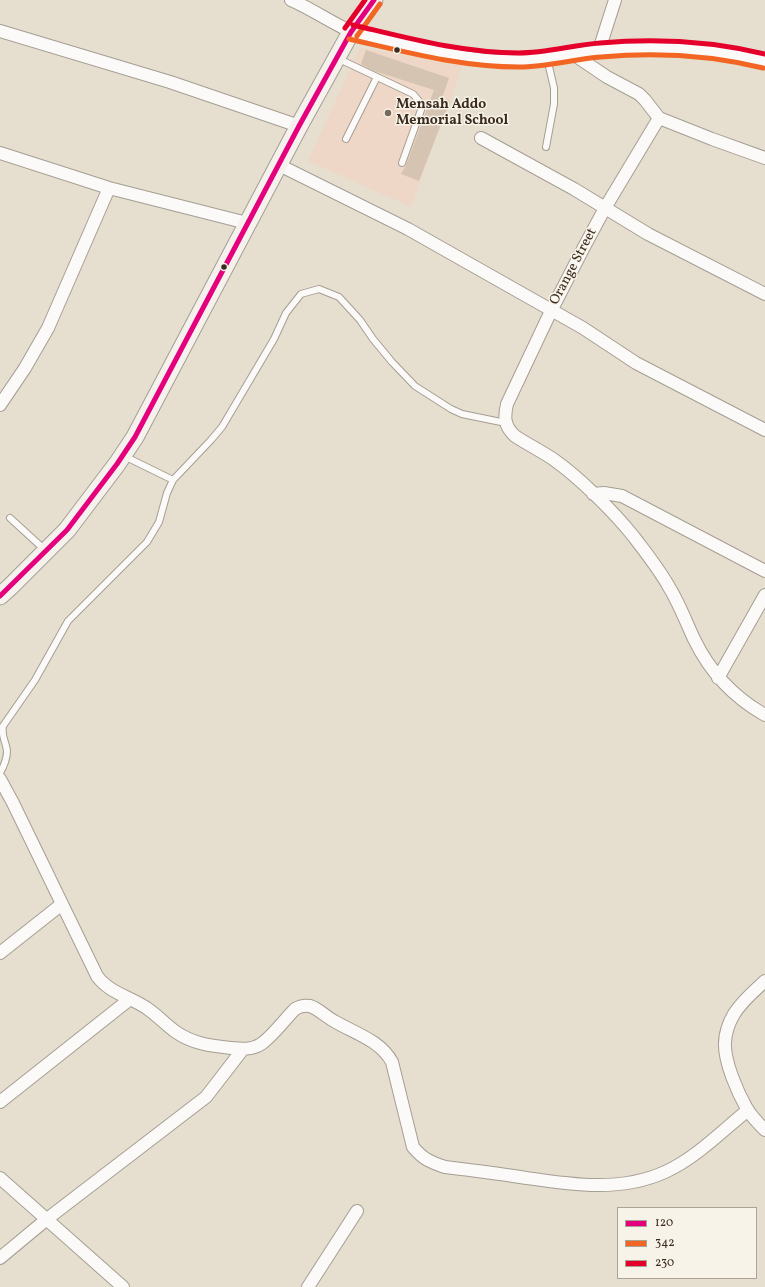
<!DOCTYPE html>
<html>
<head>
<meta charset="utf-8">
<style>
  body { margin:0 }
  #map { position:relative; width:765px; height:1287px; overflow:hidden; background:#e6dece; font-family:Vollkorn,serif }
  canvas { display:block }
  .legend { position:absolute; left:617px; top:1207px; width:140px; height:72px; box-sizing:border-box; background:#f7f3e8; border:1px solid #aca397; margin:0; padding:5px 7px; list-style:none; font-size:12px; color:#3b2a1e }
  .legend li { display:flex; align-items:center; gap:8px; height:20px }
  .legend b { width:20px; border:1px solid #aca397 }
</style>
</head>
<body>
<div id="map">
<canvas width="765" height="1287"></canvas>
<ul class="legend">
<li><b style="height:5px;background:#e5007d"></b>120</li>
<li><b style="height:5px;background:#f26522"></b>342</li>
<li><b style="height:5px;background:#e4002b"></b>230</li>
</ul>
</div>
<script>
const context = document.querySelector('canvas').getContext('2d');
context.lineJoin = 'round';
function fillPath(path, color) { context.fillStyle = color; context.fill(path, 'evenodd'); }
function trace(path, color, width, dash) { context.strokeStyle = color; context.lineWidth = width; context.lineCap = dash ? 'butt' : 'round'; context.setLineDash(dash || []); context.stroke(path); }
function write(font, color, halo, rows, align = 'center') {
  context.font = font + ' Vollkorn,serif'; context.lineWidth = 3; context.setLineDash([]); context.textBaseline = 'middle'; context.strokeStyle = halo; context.fillStyle = color; for (const [text, x, y, turn = 0] of rows) {
    context.save(); context.translate(x, y); context.rotate((+turn || 0) * Math.PI / 180); context.textAlign = isNaN(turn) ? turn : align; if (halo) context.strokeText(text, 0, 0); context.fillText(text, 0, 0); context.restore();
  }
}
fillPath(new Path2D(`
  M360,48L463,64L411,207L308,161Z`), '#eed7c7');
fillPath(new Path2D(`
  M366,50L449,78L442,98L450,101L419,181L401,174L406,165L434,90L374,71L361,64Z`), '#d4c4b1');
const lane = new Path2D(`
  M337,58L413,94L419,101L421,110L402,163
  M346,139L377,77
  M546,147L554,104V88L547,58
  M124,456L173,480
  M10,518L45,550
  M0,773C4,766 7,759 7,751C6,741 1,737 3,726L35,680L68,621L147,542L159,522L167,493L173,480L211,440L222,427L274,339L286,313L301,294L319,289L339,297L360,320L373,339L392,362L415,386L451,409L462,414L506,423`);
const street = new Path2D(`
  M291,0C312,9 330,22 350,31C361,36 376,38 388,41C431,51 477,63 522,61C548,59 574,52 600,50C651,45 715,47 765,61
  M0,31L170,82L299,126
  M599,50L615,0
  M573,54L607,77L639,94L645,100L659,118L712,139L765,158
  M659,118L605,208L584,247L551,311L507,404C504,417 504,426 515,436C527,444 541,451 553,459C580,478 614,512 634,537C646,553 659,569 669,587C679,603 686,622 694,639C710,672 733,697 765,715
  M481,138L574,189L648,234L765,294
  M0,153L109,188L247,223
  M279,165L408,229L583,328L636,363L765,430
  M0,405L25,368L48,328L109,188
  M593,494L604,493L622,496L765,571
  M718,678L765,595
  M0,779L13,803L97,976C109,993 131,997 148,1009C158,1016 166,1025 176,1032C193,1044 212,1046 231,1048C241,1049 252,1050 261,1044C271,1038 286,1018 295,1009C300,1006 304,1005 310,1006C319,1009 326,1017 334,1021C354,1033 380,1040 392,1062L413,1147C423,1159 430,1162 445,1167C470,1170 495,1173 520,1177C568,1184 619,1193 665,1172C696,1158 722,1131 748,1110
  M0,953L62,904
  M765,981C754,991 742,1001 734,1014C729,1022 725,1034 725,1043C724,1062 738,1093 747,1109C752,1117 759,1124 765,1130
  M0,1102L130,999
  M0,1178L123,1287
  M0,1258L47,1219L206,1097L243,1049
  M308,1287L357,1211`);
const secondary = new Path2D(`
  M0,596L10,587L67,530L117,464L135,437L299,126L351,32L374,0`);
trace(lane, '#a59e93', 8);
trace(street, '#a59e93', 14);
trace(secondary, '#a59e93', 19);
trace(lane, '#fbfaf8', 6);
trace(street, '#fbfaf8', 12);
trace(secondary, '#f5f2ed', 17);
trace(new Path2D(`
  M0,596L67,530L117,464L135,437L299,126L351,32L374,0`), '#e5007d', 5);
trace(new Path2D(`
  M357,36L380,4
  M349,39C406,52 461,67 519,67C547,67 574,59 601,57C655,52 710,55 763,68`), '#f26522', 5);
trace(new Path2D(`
  M353,25C408,38 462,53 519,53C546,53 573,45 600,43C655,38 711,41 765,54
  M345,28L365,0`), '#e4002b', 5);
for (const [x, y, r, color] of [
  [397,50,3.5,"#3b2a1e"],
  [388,113,4,"#77695c"],
  [224,267,3.5,"#3b2a1e"]
]) { const dot = new Path2D(); dot.arc(x, y, r, 0, 2 * Math.PI); context.fillStyle = color; context.fill(dot); trace(dot, '#f7f3e8', 1.5); }
write('bold 14px', '#3b2a1e', '#f7f3e8', [
  ["Mensah Addo",396,105],
  ["Memorial School",396,121]
], 'left');
write('14px', '#3b2a1e', '#f7f3e8', [
  ["Orange Street",574,267,-62]
]);
</script>
</body>
</html>
